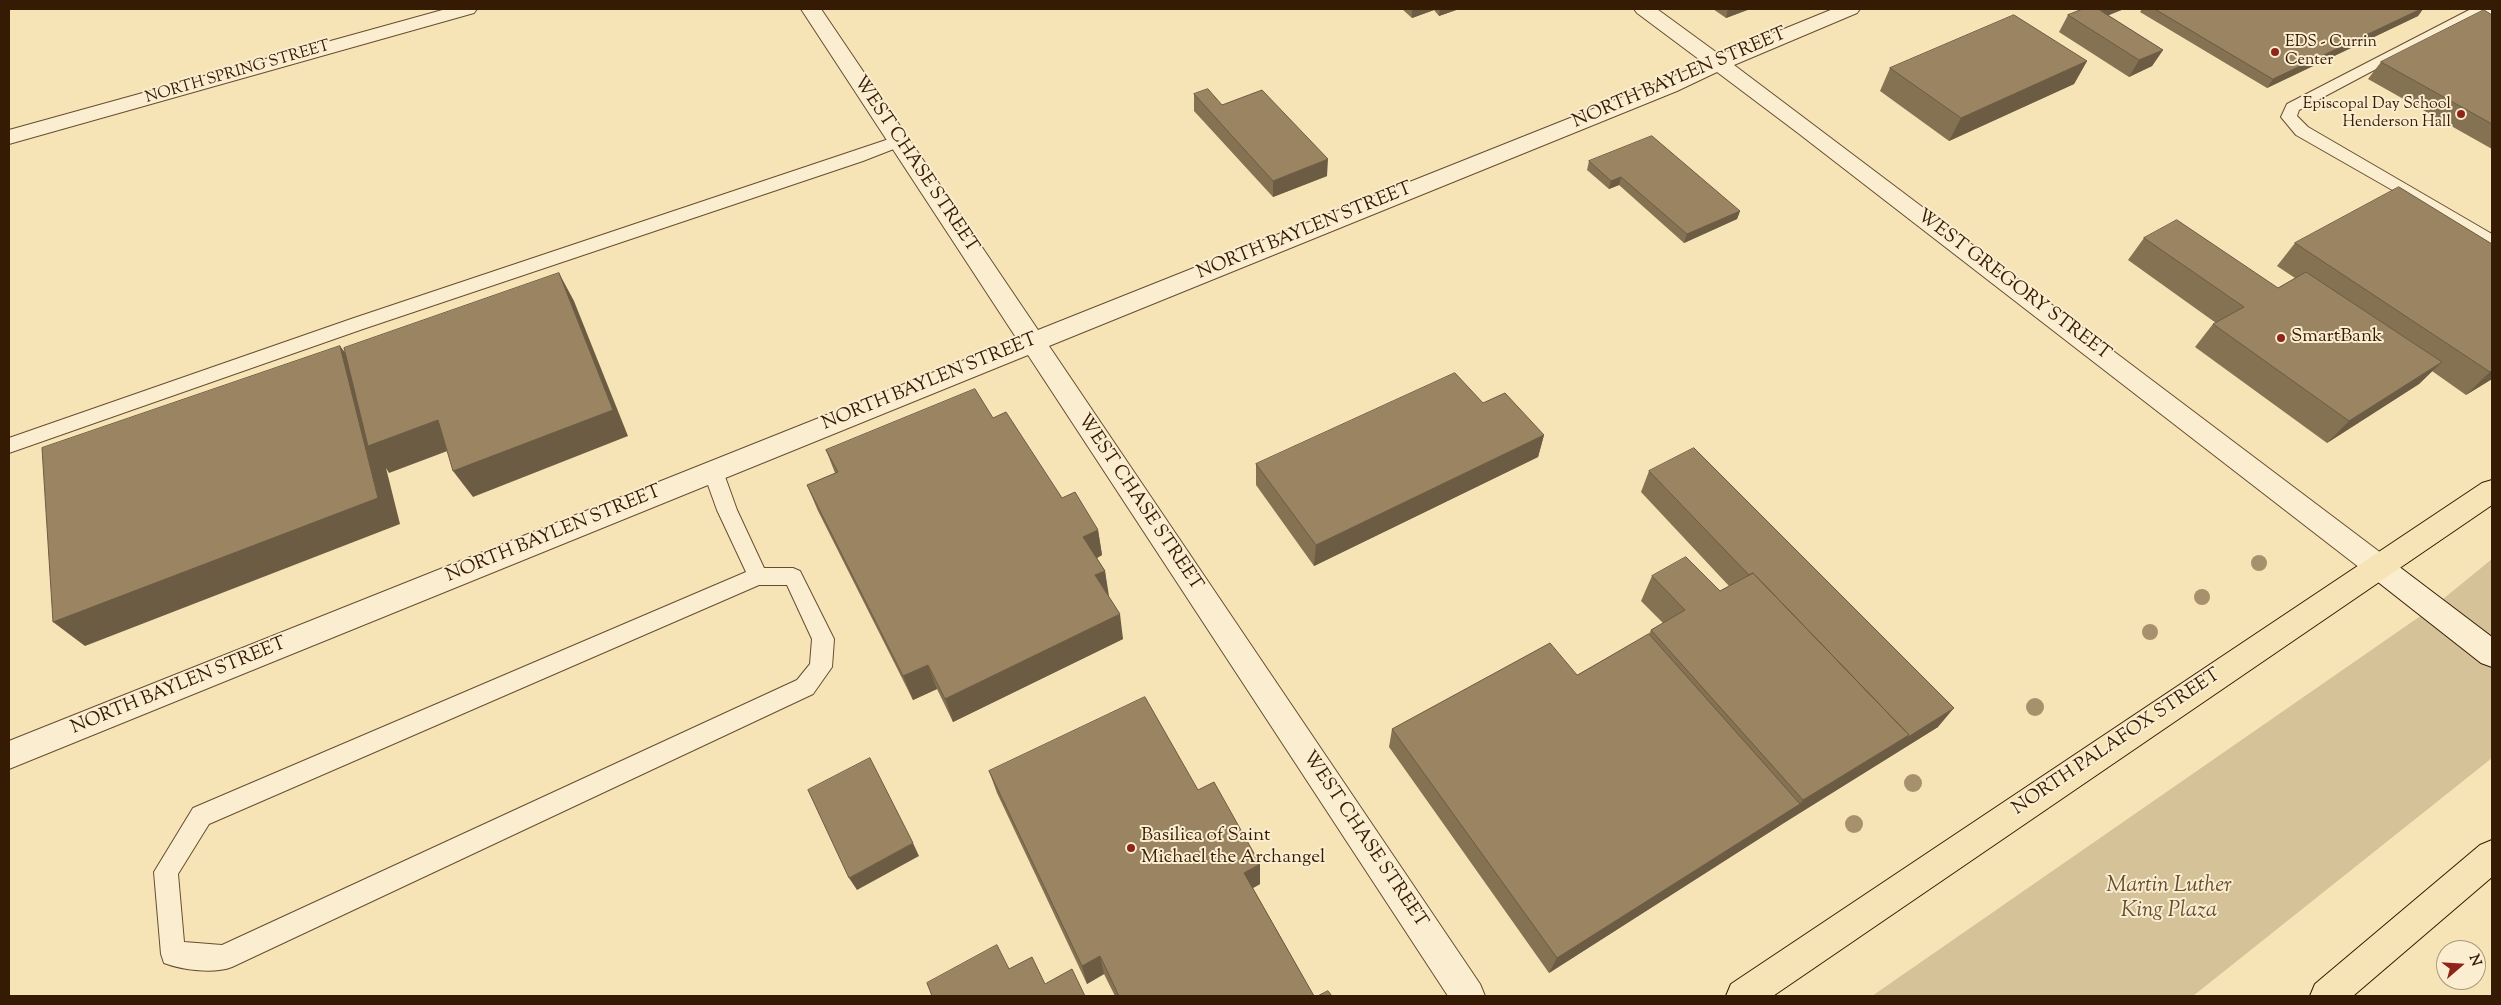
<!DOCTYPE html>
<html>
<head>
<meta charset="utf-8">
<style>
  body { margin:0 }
  #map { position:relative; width:2501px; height:1005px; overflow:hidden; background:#f7e4b6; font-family:"Sorts Mill Goudy",serif }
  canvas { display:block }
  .frame { position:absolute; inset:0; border:10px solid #361b04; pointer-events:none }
  .north { position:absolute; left:2436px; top:940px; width:50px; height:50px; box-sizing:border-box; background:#faedd0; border:1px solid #ac997e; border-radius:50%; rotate:71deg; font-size:14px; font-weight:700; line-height:20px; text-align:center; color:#361b04 }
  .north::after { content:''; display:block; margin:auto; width:18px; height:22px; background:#8f2418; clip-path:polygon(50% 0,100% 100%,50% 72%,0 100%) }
</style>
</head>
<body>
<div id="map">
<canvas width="2501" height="1005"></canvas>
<div class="frame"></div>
<div class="north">N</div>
</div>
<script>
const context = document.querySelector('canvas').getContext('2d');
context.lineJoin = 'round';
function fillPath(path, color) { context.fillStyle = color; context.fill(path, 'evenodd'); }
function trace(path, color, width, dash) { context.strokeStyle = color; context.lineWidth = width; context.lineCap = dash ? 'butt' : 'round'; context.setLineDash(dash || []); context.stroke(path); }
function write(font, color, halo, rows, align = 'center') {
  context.font = font + ' "Sorts Mill Goudy",serif'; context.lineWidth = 4; context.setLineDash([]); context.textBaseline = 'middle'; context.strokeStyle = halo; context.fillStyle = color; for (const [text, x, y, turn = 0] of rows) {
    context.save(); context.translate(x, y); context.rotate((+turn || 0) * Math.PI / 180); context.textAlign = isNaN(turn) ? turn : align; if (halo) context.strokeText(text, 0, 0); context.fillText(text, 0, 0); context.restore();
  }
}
fillPath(new Path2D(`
  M2492,559V758L2193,996H1872L2432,608Z`), '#d6c298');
const service = new Path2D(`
  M2471,9H2489L2299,110L2297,116L2308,127L2492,234V247L2296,135L2281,117L2287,104Z
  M898,136L904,137L906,141L904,145L863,161L363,329L9,453V438L351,319Z
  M713,463L720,466L723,471L737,510L764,568H793L800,571L834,639L832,667L813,694L232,967C214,974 182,970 164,963L161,954L154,872L193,808L746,572L717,510L703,471L706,466ZM759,585H787L812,639L810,664L797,680L222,945L184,942L178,874L209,824Z`);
const minor = new Path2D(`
  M2472,9H2492V20L2475,13Z`);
const tertiary = new Path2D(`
  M446,9H477L474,13L9,144V130Z
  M801,9H821L1038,330L1663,81L1704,63L1637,13L1634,9H1657L1720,55L1833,9H1860L1857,13L1734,65L2389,559L2393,567L2389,575L2379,579L2369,575L1798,133L1717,72L1677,91L1049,346L1480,984L1485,996H1448L1028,355L9,769V741L1017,339Z`);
const secondary = new Path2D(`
  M2379,555L2389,559L2492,637V667L2481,663L2369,575L2365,567L2369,559Z`);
const primary = new Path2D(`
  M2492,480V505L1773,996H1726L1731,984L2482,483Z
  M2492,840V877L2353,996H2310L2315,984L2480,845Z`);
trace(service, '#664d30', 2);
trace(minor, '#664d30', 2);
trace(tertiary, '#664d30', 2);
trace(secondary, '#361b04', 2);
trace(primary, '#361b04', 2);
fillPath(service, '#faedd0');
fillPath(minor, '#faedd0');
fillPath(tertiary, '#faedd0');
fillPath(secondary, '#faedd0');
fillPath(primary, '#f7e4b6');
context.fillStyle = '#a7916c';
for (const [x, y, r] of [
  [2259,563,8],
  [2202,597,8],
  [2150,632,8],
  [2035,707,9],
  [1913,783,9],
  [1854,824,9]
]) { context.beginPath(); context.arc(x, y, r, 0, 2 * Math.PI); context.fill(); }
fillPath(new Path2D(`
  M1402,9H1459L1439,16L1434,10L1412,18Z
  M1713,9H1750L1726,18Z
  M2078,9H2124L2108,15L2163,50L2152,66L2129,77L2059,32L2068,15L2080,10Z
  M2142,9H2423L2418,16L2267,88L2140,12Z
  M2492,15V149L2368,79L2381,62Z
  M2087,61L2074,84L1949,141L1880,91L1890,68Z
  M1194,94L1222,105L1327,176L1273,197L1194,111Z
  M1589,161L1740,211L1737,219L1684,243L1619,185L1609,189L1587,170Z
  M2144,238L2278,288L2295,278L2277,266L2295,243L2492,244V379L2466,395L2432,371L2419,384L2327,443L2195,347L2213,324L2216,323L2128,260Z
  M1483,403L1544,435L1538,457L1314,566L1256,485V464Z
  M993,418L1062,498L1098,530L1102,555L1097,558L1105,571L1108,596L1123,639L953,722L937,689L913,700L818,511L807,485L835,473L826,450Z
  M1649,471L1938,727L1787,821L1549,973L1389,747L1392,729L1577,675L1649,634L1651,630L1663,623L1641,601L1652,576L1720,591L1729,586L1641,492Z
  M989,771L1198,790L1260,884L1253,888L1314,996H1115L1104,974L1087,984L997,793Z`), '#847253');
fillPath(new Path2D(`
  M1412,9H1434V10L1412,18Z
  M1440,9H1459L1439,16Z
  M1728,9H1750L1726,18Z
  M2103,9H2124L2097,20Z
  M2421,9H2423L2418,16L2267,88L2273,79Z
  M2163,50L2152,66L2129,77L2139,60Z
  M2087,61L2074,84L1949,141L1961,118Z
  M1328,159L1327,176L1273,197V181Z
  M1621,177L1619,185L1609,189L1611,181Z
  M1740,211L1737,219L1684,243L1687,234Z
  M559,273L574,301L628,436L473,497L453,471Z
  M340,346L361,373L438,420L458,447L389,473L386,468L400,524L85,646L53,622Z
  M2442,362L2419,384L2327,443L2349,421Z
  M2492,371V379L2466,395L2490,372Z
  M1544,435L1538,457L1314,566L1316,545Z
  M1098,530L1102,555L1088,563L1083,537Z
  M1105,571L1109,596L1099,600L1095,575Z
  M1120,614L1123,639L953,722L945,699Z
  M928,665L937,689L913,700L903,676Z
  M1954,708L1938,727L1787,821L1803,800Z
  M1800,804L1787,821L1549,973L1557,958Z
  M913,843L919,856L857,890L849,878Z
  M1260,864V884L1244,893V873Z
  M1100,956L1104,974L1087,984L1082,966Z`), '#6c5c44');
const building = new Path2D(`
  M2083,9H2098L2163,50L2139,60L2068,15Z
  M2155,9H2421L2273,79Z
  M2484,10L2492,15V124L2381,62Z
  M2014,15L2087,61L1961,118L1890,68Z
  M1208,89L1222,105L1262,90L1328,159L1273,181L1194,94Z
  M1652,136L1740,211L1687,234L1621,177L1611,181L1589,161Z
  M2399,187L2492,244V371L2490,372L2295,243Z
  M2177,220L2278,288L2306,272L2442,362L2349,421L2213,324L2244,307L2144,238Z
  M559,273L613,410L453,471L438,420L368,446L344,348Z
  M340,346L378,498L53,622L42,448Z
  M1455,373L1483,403L1505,393L1544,435L1316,545L1256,464Z
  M975,389L993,418L1006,412L1062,498L1075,492L1098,530L1083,537L1105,571L1095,575L1120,614L945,699L928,665L903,676L807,485L838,472L826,450Z
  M1694,448L1954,708L1905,739L1909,735L1753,573L1749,575L1649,471Z
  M1686,557L1720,591L1753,573L1909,735L1803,800L1651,630L1685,610L1652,576Z
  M1649,634L1800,804L1557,958L1392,729L1550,643L1577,675Z
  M1145,697L1198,790L1214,782L1260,864L1244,873L1314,996H1119L1100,956L1082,966L989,771Z
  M870,758L913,843L849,878L808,790Z
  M997,945L1009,969L1032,957L1045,984L1072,969L1085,996H932L927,983Z
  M1328,991L1332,996H1318Z`);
fillPath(building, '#9a8461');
trace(building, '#6c5c44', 1);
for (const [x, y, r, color] of [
  [2275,52,5,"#8f2418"],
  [2461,114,5,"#8f2418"],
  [2281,338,5,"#8f2418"],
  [1131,848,5,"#8f2418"]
]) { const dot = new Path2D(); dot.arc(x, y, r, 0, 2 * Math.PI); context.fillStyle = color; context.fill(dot); trace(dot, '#faedd0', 2); }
write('16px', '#361b04', '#faedd0', [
  ["EDS - Currin",2285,43],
  ["Center",2285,61],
  ["Episcopal Day School",2451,105,"right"],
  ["Henderson Hall",2451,123,"right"]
], 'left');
write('16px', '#361b04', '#faedd0', [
  ["NORTH SPRING STREET",238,73,-16]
]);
write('19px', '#361b04', '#faedd0', [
  ["NORTH BAYLEN STREET",1680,79,-23],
  ["WEST CHASE STREET",915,165,56],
  ["NORTH BAYLEN STREET",1305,232,-22],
  ["WEST GREGORY STREET",2013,286,37],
  ["NORTH BAYLEN STREET",930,383,-22],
  ["WEST CHASE STREET",1139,503,56],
  ["NORTH BAYLEN STREET",554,535,-22],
  ["NORTH BAYLEN STREET",179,687,-22],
  ["NORTH PALAFOX STREET",2117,743,-34],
  ["WEST CHASE STREET",1364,840,56]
]);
write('19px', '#361b04', '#faedd0', [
  ["SmartBank",2291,338],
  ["Basilica of Saint",1141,837],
  ["Michael the Archangel",1141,859]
], 'left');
write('italic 22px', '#664d30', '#faedd0', [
  ["Martin Luther",2169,887],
  ["King Plaza",2169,912]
]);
</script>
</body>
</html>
